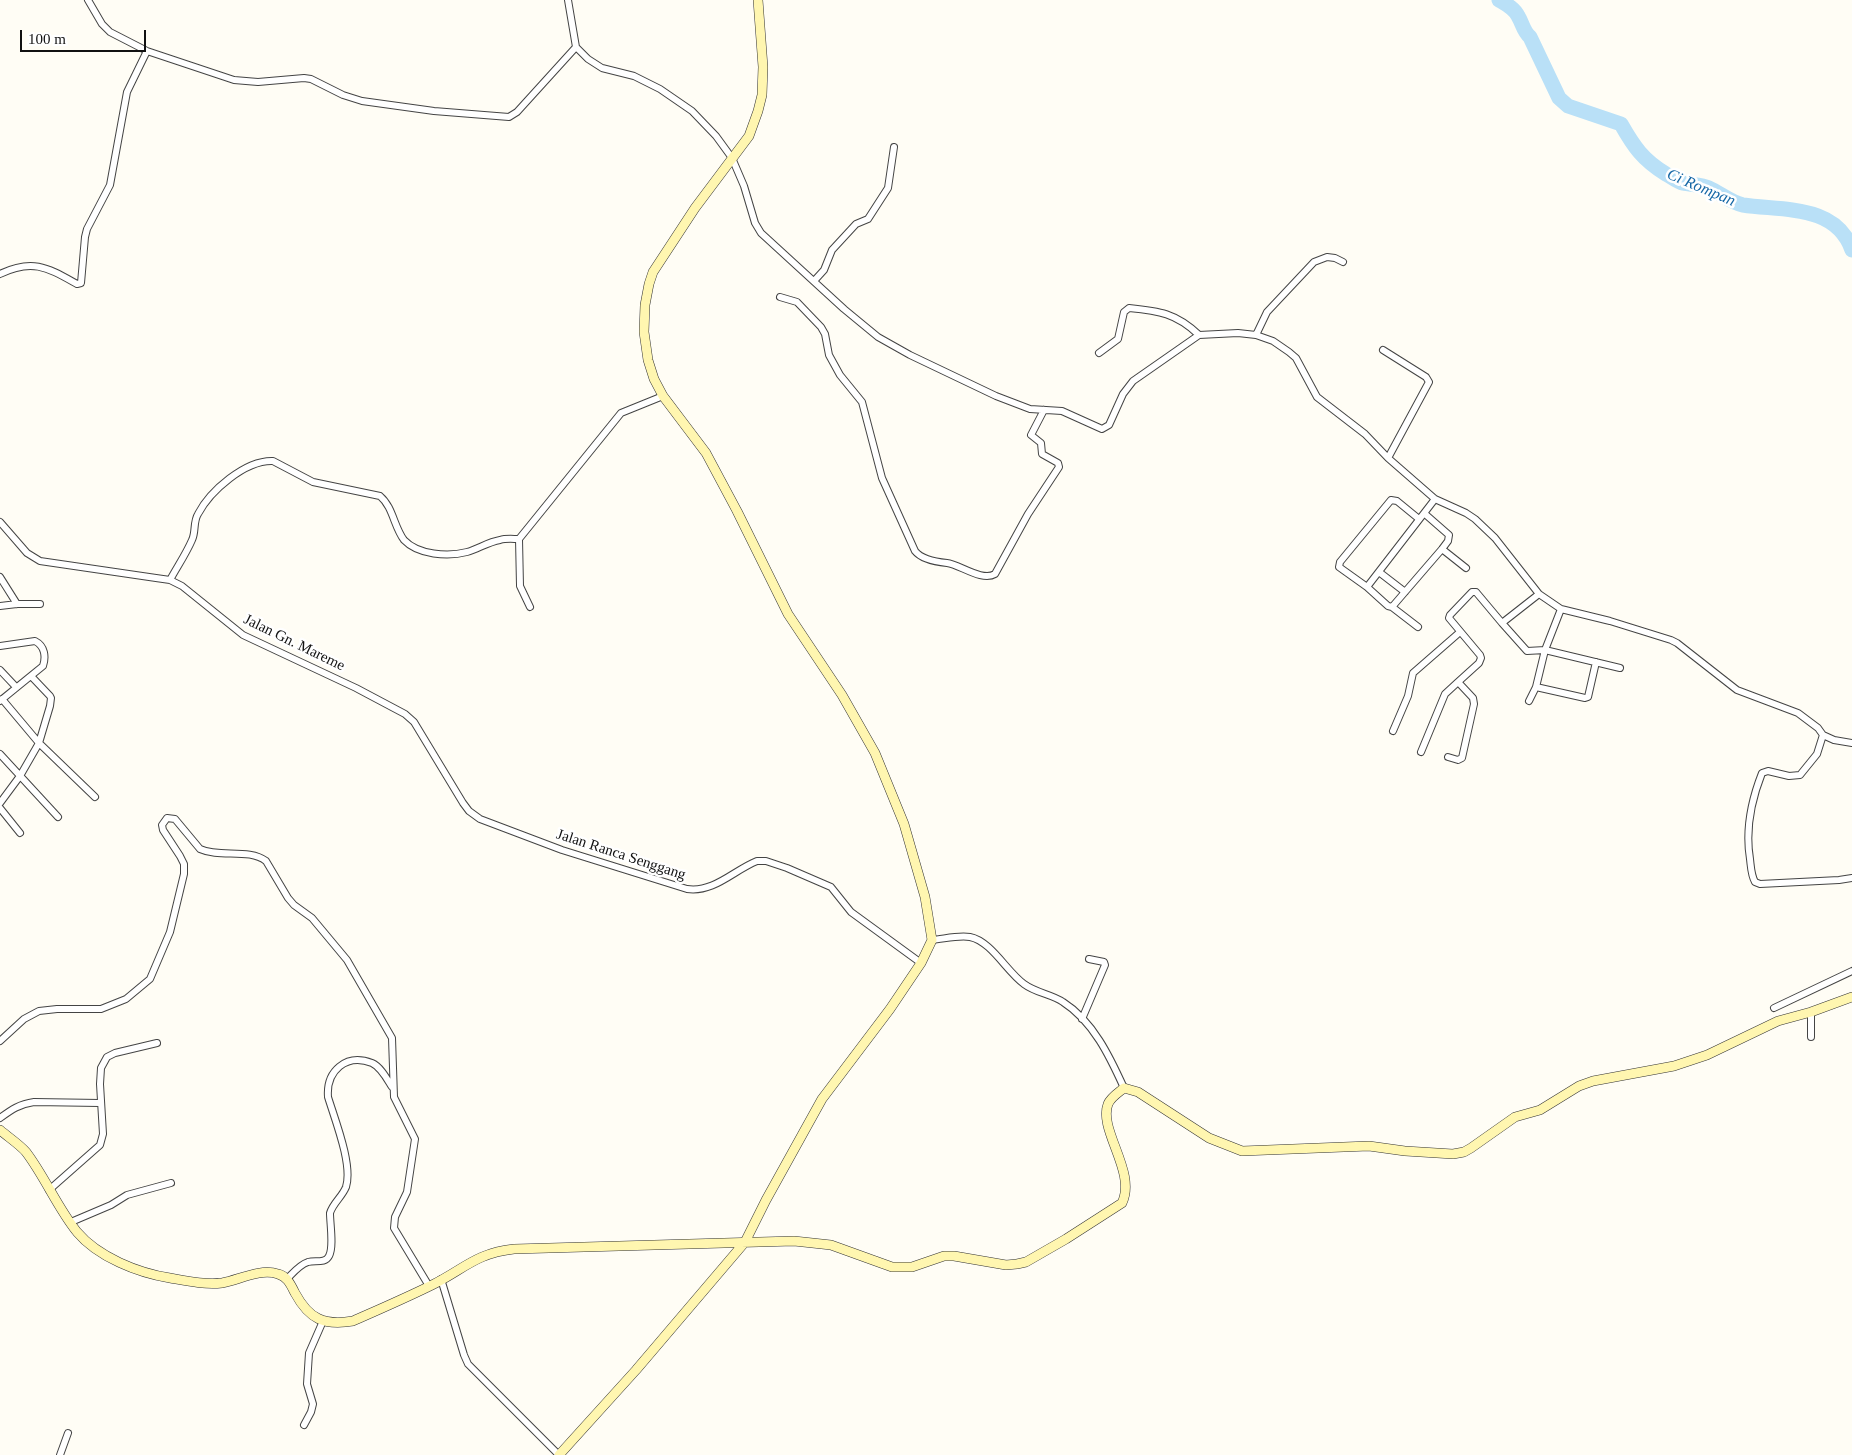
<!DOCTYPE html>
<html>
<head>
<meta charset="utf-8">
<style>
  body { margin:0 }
  #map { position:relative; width:1852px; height:1455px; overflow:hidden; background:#fffdf5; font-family:Georgia,serif }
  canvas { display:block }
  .scale { position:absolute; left:20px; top:30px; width:126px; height:22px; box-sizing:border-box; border:2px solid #111; border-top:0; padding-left:6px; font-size:15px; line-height:18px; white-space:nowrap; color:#111; -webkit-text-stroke:4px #fff; paint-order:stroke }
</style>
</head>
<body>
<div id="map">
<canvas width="1852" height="1455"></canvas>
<div class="scale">100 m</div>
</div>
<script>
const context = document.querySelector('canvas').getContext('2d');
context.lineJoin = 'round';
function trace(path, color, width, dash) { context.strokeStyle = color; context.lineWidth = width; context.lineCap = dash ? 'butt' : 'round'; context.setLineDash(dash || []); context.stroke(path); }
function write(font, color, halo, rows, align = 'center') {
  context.font = font + ' Georgia,serif'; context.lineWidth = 5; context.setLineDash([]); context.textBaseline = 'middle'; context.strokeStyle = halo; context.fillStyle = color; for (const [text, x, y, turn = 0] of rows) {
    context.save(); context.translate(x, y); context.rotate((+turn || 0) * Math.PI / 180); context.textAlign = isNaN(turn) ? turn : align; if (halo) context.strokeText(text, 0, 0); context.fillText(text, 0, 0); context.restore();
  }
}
trace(new Path2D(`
  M1499,0C1506,4 1514,8 1518,16C1523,24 1523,31 1530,37L1559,98L1568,106L1621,124C1634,147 1643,160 1666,174C1672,177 1677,182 1683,183C1691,185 1701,184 1709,188C1720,193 1732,203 1743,205C1782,211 1836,204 1852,250`), '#b9e0f7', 15);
const street = new Path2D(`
  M88,0L102,24L110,32L147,51L234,80L258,82L304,78L311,79L343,95L362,101L434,111L509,117L517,112L576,47
  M568,0L576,47L588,59L602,68L634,76L660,89L692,111L716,136L732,158L744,186L755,223L761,233L844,309L878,337L910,355L996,396L1030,409L1062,411L1102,429L1109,425L1123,394L1133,381L1199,335L1238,333L1256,335L1273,341L1289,352L1296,358L1317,397L1365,434L1388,458L1435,499L1466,513L1475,519L1495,538L1539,594L1561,609L1610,621L1671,640L1677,643L1737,690L1798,713L1818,728L1823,735L1834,740L1852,743
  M0,274C33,258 48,268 77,284L81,283L85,237L87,229L110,185L127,92L147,51
  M814,281L824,270L832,250L856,224L868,219L888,188L894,147
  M780,297L797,302L821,327L825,334L829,355L840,375L862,402L882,478L915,551C922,560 937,562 947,563C959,564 982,582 995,574L1028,514L1059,467L1058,463L1042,454L1041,443L1031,435L1044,410
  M1256,335L1267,312L1314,262L1327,257L1335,258L1343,262
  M1383,350L1426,377L1429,382L1388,458
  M1099,353L1118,339L1124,312L1129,308C1159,311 1176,313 1199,335
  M1419,519L1397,501L1391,500L1340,562L1339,567L1367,587L1435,499
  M0,522L27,553L40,561L156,578L170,580L182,586L243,635L356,688L405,714L414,722L463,803L469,811L480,819L562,850L687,889C714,893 734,870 757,861H766L787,868L831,887L851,912L921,963
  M519,539L520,586L530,607
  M1442,549L1466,568
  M1379,572L1405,592
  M0,577L17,604
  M170,580C177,567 186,554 192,540C196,532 193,522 198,514C210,491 245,460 273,461L313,482L380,496C393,507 394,527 404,540C418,555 448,557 467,552C478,549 488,542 500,540C506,538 513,539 519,539L621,413L663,396
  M1367,587L1388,606L1392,607L1442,549L1448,541L1449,535L1425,514
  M0,606L17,604H40
  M1392,607L1418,627
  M1502,623L1527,651L1545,650L1620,668
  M0,646L35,641C45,646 46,657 43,666L0,701
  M0,670L16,687
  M1536,687L1585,698L1588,697L1596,662
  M2,699L39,743L95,797
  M1529,701L1536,687L1545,650L1561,609
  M1393,731L1408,696L1413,673L1460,632
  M1823,735L1817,754L1800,775L1789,776L1768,771L1762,773C1751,801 1745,829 1750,859C1751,867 1751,875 1755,882L1760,884L1839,880L1852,878
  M1421,752L1445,694L1458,682
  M0,754L58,817
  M1448,757L1458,760L1462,758L1474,704L1473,698L1458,682L1479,663L1481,658L1480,655L1449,618L1450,615L1472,592H1476L1502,623L1539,594
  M0,803L20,776L39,743L50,706L51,698L50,696L31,676
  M0,808L20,833
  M932,940C944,939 958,935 970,937C991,941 1007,972 1024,984C1036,993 1051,994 1063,1002C1093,1021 1110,1057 1124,1088
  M1774,1008L1852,971
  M1811,1012V1037
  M1082,1019L1105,965L1104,962L1089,959
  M0,1041L24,1019L39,1011L57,1009H101L126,999L150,979L170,932L184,874V864L180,856L163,830L162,825L167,818L175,819L200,849C220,858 249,848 266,861L288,898L294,905L312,918L347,960L392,1038L394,1097L415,1139L407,1192L395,1217L394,1228L429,1286
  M0,1118C11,1110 19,1104 34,1102L100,1103
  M49,1190L100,1145L103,1134L100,1084L101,1068L107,1057L115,1053L157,1043
  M71,1222L111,1205L127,1195L171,1183
  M287,1279C293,1273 299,1265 308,1262C315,1260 325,1264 329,1256C334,1247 330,1224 330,1213C333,1203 342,1197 346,1187C353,1165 335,1120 328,1097C326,1071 346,1053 372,1063C381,1067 387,1079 392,1087
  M441,1279L464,1355L468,1364L559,1455
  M304,1425L311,1412L313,1404L307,1384L309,1353L323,1321
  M60,1455L68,1433`);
const secondary = new Path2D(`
  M0,1130C8,1137 19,1144 26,1152C45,1177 57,1207 77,1232C98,1257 138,1273 170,1278C187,1281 205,1285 222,1283C239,1280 260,1268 278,1274C287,1276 291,1285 295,1293C309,1319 324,1326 353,1321C380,1309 408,1297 434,1284C465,1268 477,1253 514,1249L794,1241L831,1245L892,1267H912L944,1256H954L1006,1265L1017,1264L1026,1262L1066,1239L1122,1203C1137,1172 1098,1130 1108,1104C1111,1097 1118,1093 1124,1088L1138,1092L1209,1138L1242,1151L1369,1146L1405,1151L1453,1154L1464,1152L1471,1148L1515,1117L1540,1110L1579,1086L1593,1081L1674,1066L1707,1055L1778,1021L1811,1012L1852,997
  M559,1455L636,1370L745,1242L766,1200L822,1099L890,1009L921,963L932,940L925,897L904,824L875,753L842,695L788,614L737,511L706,453L663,396L654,379L648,360L644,332L645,305L649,284L653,272L695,208L749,136L758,111L762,95L763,67L758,0`);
trace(street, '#444', 8);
trace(secondary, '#333', 10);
trace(street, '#fff', 6);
trace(secondary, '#fff6b0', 9);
write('15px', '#111', '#fff', [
  ["Jalan Gn. Mareme",294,643,26],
  ["Jalan Ranca Senggang",621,855,18]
]);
write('italic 16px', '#1768a6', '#fff', [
  ["Ci Rompan",1701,188,23]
]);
</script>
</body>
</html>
